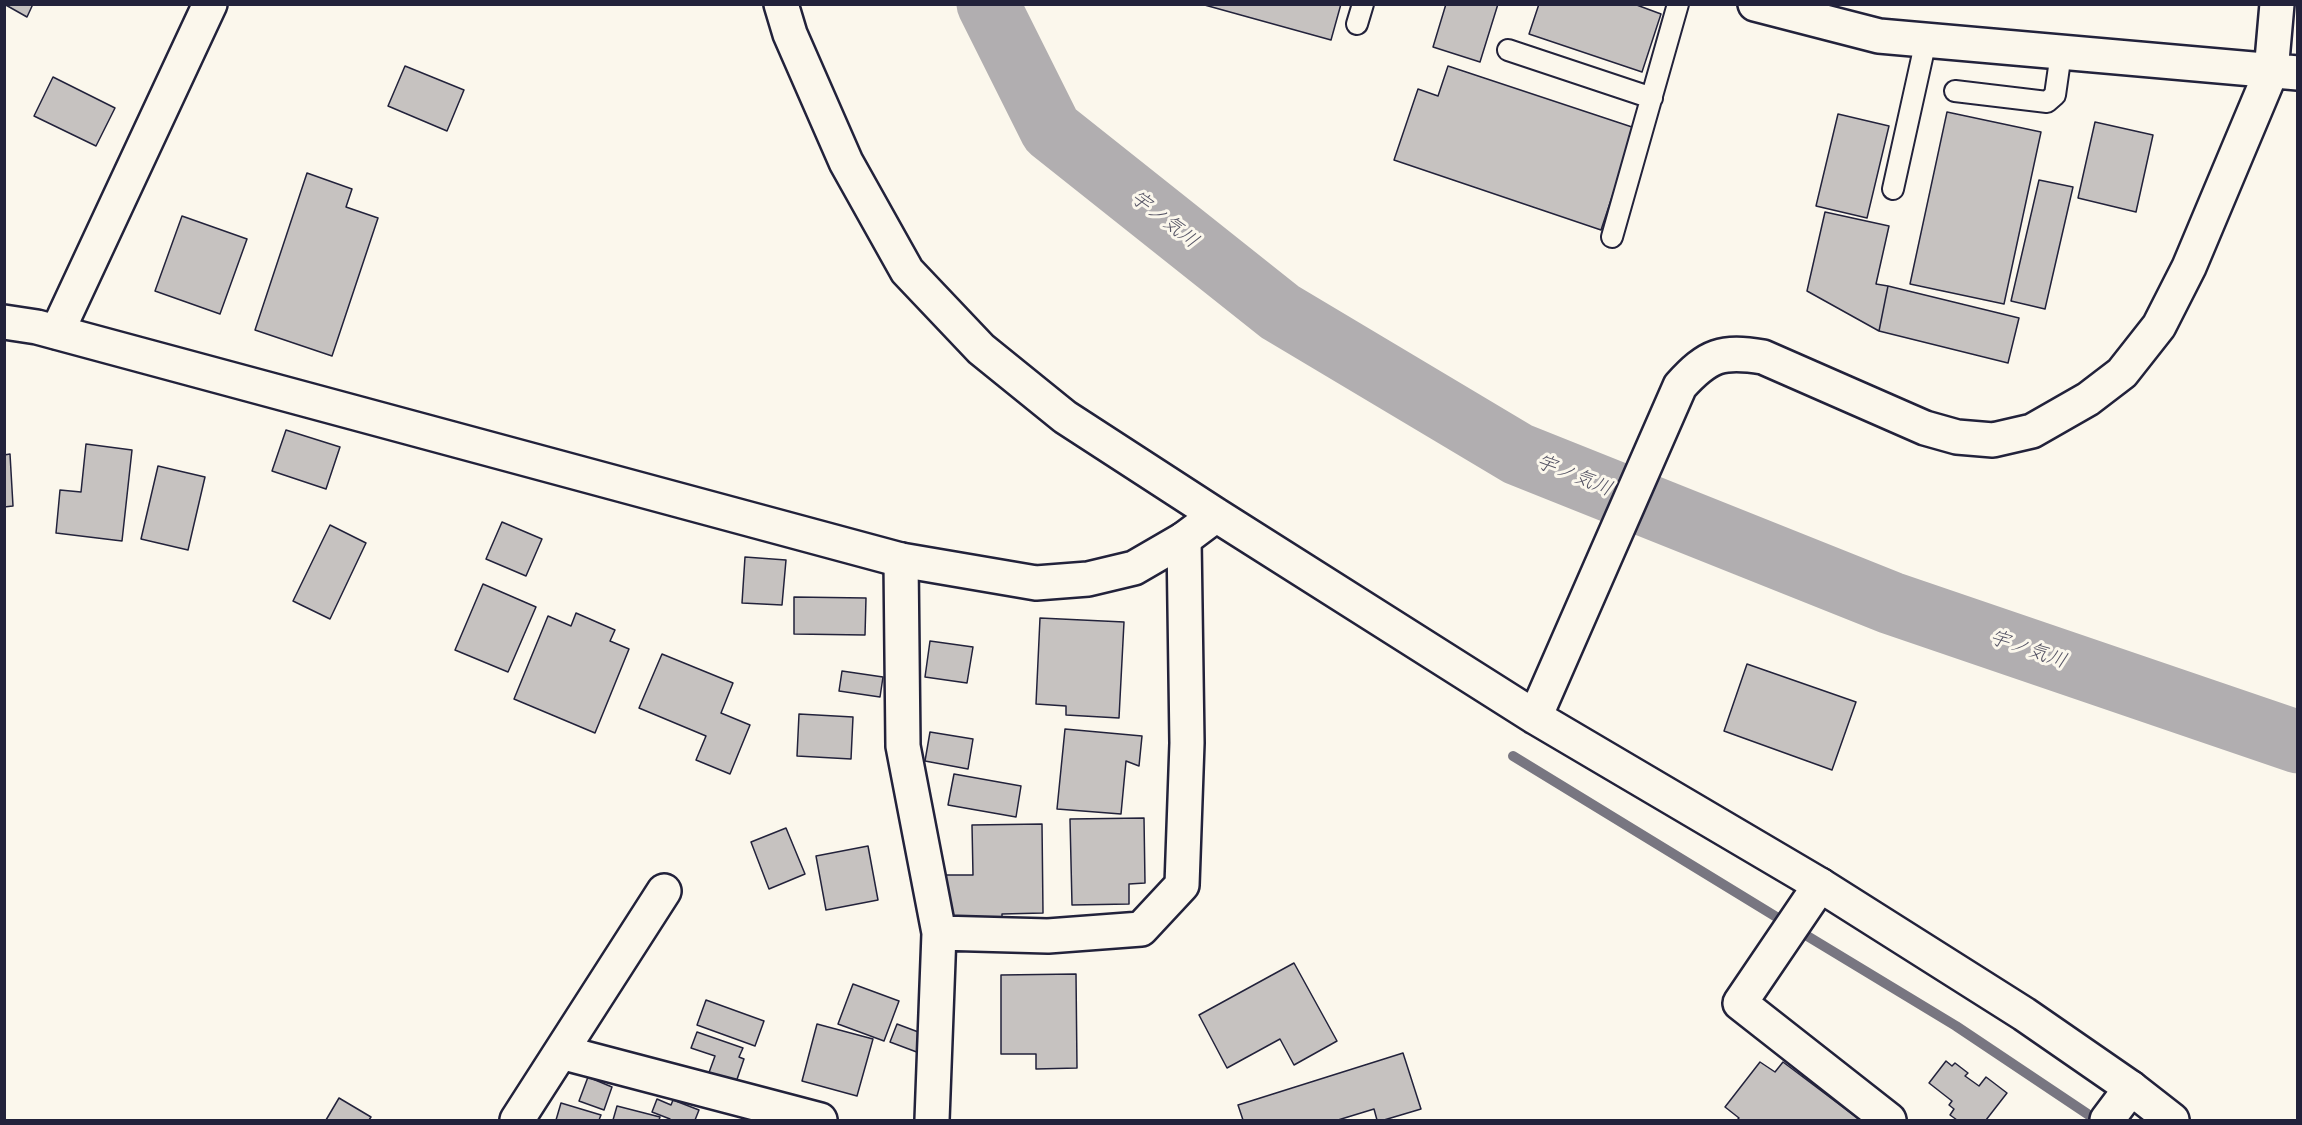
<!DOCTYPE html>
<html>
<head>
<meta charset="utf-8">
<style>
  body { margin:0 }
  #map { position:relative; width:2302px; height:1125px; overflow:hidden; background:#fbf7ec; font-family:Pangolin,sans-serif }
  canvas { display:block }
  .frame { position:absolute; inset:0; border:6px solid #22223b; pointer-events:none }
</style>
</head>
<body>
<div id="map">
<canvas width="2302" height="1125"></canvas>
<div class="frame"></div>
</div>
<script>
const context = document.querySelector('canvas').getContext('2d');
context.lineJoin = 'round';
function trace(path, color, width, dash) { context.strokeStyle = color; context.lineWidth = width; context.lineCap = dash ? 'butt' : 'round'; context.setLineDash(dash || []); context.stroke(path); }
function fillPath(path, color) { context.fillStyle = color; context.fill(path, 'evenodd'); }
function write(font, color, halo, rows, align = 'center') {
  context.font = font + ' Pangolin,"Klee One",sans-serif'; context.lineWidth = 6; context.setLineDash([]); context.textBaseline = 'middle'; context.strokeStyle = halo; context.fillStyle = color; for (const [text, x, y, turn = 0] of rows) {
    context.save(); context.translate(x, y); context.rotate((+turn || 0) * Math.PI / 180); context.textAlign = isNaN(turn) ? turn : align; if (halo) context.strokeText(text, 0, 0); context.fillText(text, 0, 0); context.restore();
  }
}
trace(new Path2D(`
  M1513,756L1783,921
  M1799,931L1956,1026L2092,1117`), '#787681', 10);
trace(new Path2D(`
  M988,4L1051,130L1280,312L1518,454L1891,603L2298,742`), '#b1aeb0', 63);
const building = new Path2D(`
  M4,4H33L27,17Z
  M1201,4H1341L1331,40Z
  M1446,4H1498L1480,62L1433,47Z
  M1539,4H1634L1661,14L1642,72L1529,34Z
  M405,66L464,90L447,131L388,106Z
  M1448,66L1635,128L1601,230L1394,160L1418,89L1438,96Z
  M53,77L115,108L96,146L34,116Z
  M1947,112L2041,132L2004,304L1910,284Z
  M1838,114L1889,126L1867,218L1816,206Z
  M2095,122L2153,135L2136,212L2078,198Z
  M307,173L352,189L346,207L378,218L332,356L255,330Z
  M2039,180L2073,187L2045,309L2011,301Z
  M1825,212L1889,226L1876,284L1888,286L1879,331L1807,291Z
  M182,216L247,239L220,314L155,291Z
  M1888,286L2019,318L2008,363L1879,331Z
  M286,430L340,447L326,489L272,471Z
  M86,444L132,450L122,541L56,533L60,490L81,492Z
  M10,454L13,506L4,507V455Z
  M158,466L205,477L188,550L141,539Z
  M502,522L542,539L526,576L486,559Z
  M330,525L366,543L330,619L293,601Z
  M745,557L786,560L782,605L742,603Z
  M483,584L536,607L508,672L455,650Z
  M794,597L866,598L865,635L794,634Z
  M576,613L615,630L610,641L629,649L595,733L514,699L548,616L571,626Z
  M1040,618L1124,622L1119,718L1066,715V706L1036,704Z
  M930,641L973,647L967,683L925,677Z
  M662,654L733,683L721,713L750,725L730,774L696,760L706,736L639,708Z
  M1747,664L1856,702L1832,770L1724,731Z
  M842,671L883,677L880,697L839,691Z
  M799,714L853,717L851,759L797,756Z
  M1065,729L1142,736L1139,766L1126,761L1121,814L1057,809Z
  M930,732L973,739L968,769L925,761Z
  M954,774L1021,786L1016,817L948,805Z
  M1144,818L1145,883L1129,884V904L1072,905L1070,819Z
  M1042,824L1043,913L1002,914V921L945,922L944,875H973L972,825Z
  M786,828L805,874L769,889L751,842Z
  M868,846L878,900L826,910L816,856Z
  M1294,963L1337,1041L1294,1065L1280,1039L1227,1068L1199,1015Z
  M1076,974L1077,1068L1036,1069V1054H1001V975Z
  M853,984L899,1001L884,1041L838,1024Z
  M706,1000L764,1021L755,1046L697,1025Z
  M817,1024L873,1039L857,1096L802,1081Z
  M897,1024L929,1036L922,1054L890,1042Z
  M697,1032L743,1048L739,1057L744,1059L734,1088L707,1078L715,1056L691,1048Z
  M1403,1053L1421,1109L1384,1120H1377L1374,1109L1338,1120H1243L1238,1105Z
  M1946,1061L1952,1066L1955,1063L1968,1073L1965,1076L1979,1086L1986,1077L2007,1093L1986,1120H1957L1950,1115L1954,1109L1949,1105L1952,1101L1929,1083Z
  M1760,1062L1775,1072L1783,1062L1860,1120H1737L1739,1118L1725,1107Z
  M588,1077L612,1087L604,1110L579,1101Z
  M339,1098L371,1117L369,1120H326Z
  M657,1099L671,1105L673,1100L699,1110L695,1120H669L670,1119L652,1112Z
  M561,1103L601,1115L599,1120H556Z
  M617,1106L660,1117L659,1120H613Z`);
fillPath(building, '#c6c2c0');
trace(building, '#22223b', 1.5);
const service = new Path2D(`
  M1357,24L1363,4
  M1508,50L1652,98
  M1955,91L2047,102L2055,95L2061,53
  M1893,189L1926,40
  M1612,237L1678,4`);
const minor = new Path2D(`
  M57,332L210,4
  M901,560L903,746L939,933L932,1120
  M1820,885L1740,1003L1889,1120
  M939,933L1048,936L1141,929L1182,885L1187,743L1184,539
  M561,1052L820,1120
  M517,1120L664,891
  M2107,1120L2131,1088`);
const tertiary = new Path2D(`
  M781,4L790,34L846,162L907,271L981,349L1065,417L1216,515L1535,717L1820,885L2024,1014L2131,1088L2172,1120
  M1755,4L1879,36L2298,73
  M4,322L37,327L901,560L1036,583L1088,579L1134,568L1184,539L1216,515
  M1535,717L1680,386C1708,355 1722,350 1763,357L1925,428L1957,437L1993,440L2032,431L2088,399L2122,373L2159,326L2189,267L2271,72L2277,4`);
trace(service, '#22223b', 24);
trace(minor, '#22223b', 38);
trace(tertiary, '#22223b', 38);
trace(service, '#fbf7ec', 20);
trace(minor, '#fbf7ec', 33);
trace(tertiary, '#fbf7ec', 33);
write('italic 20px', '#545364', '#fbf7ec', [
  ["宇ノ気川",1164,220,38],
  ["宇ノ気川",1574,476,22],
  ["宇ノ気川",2028,650,19]
]);
</script>
</body>
</html>
